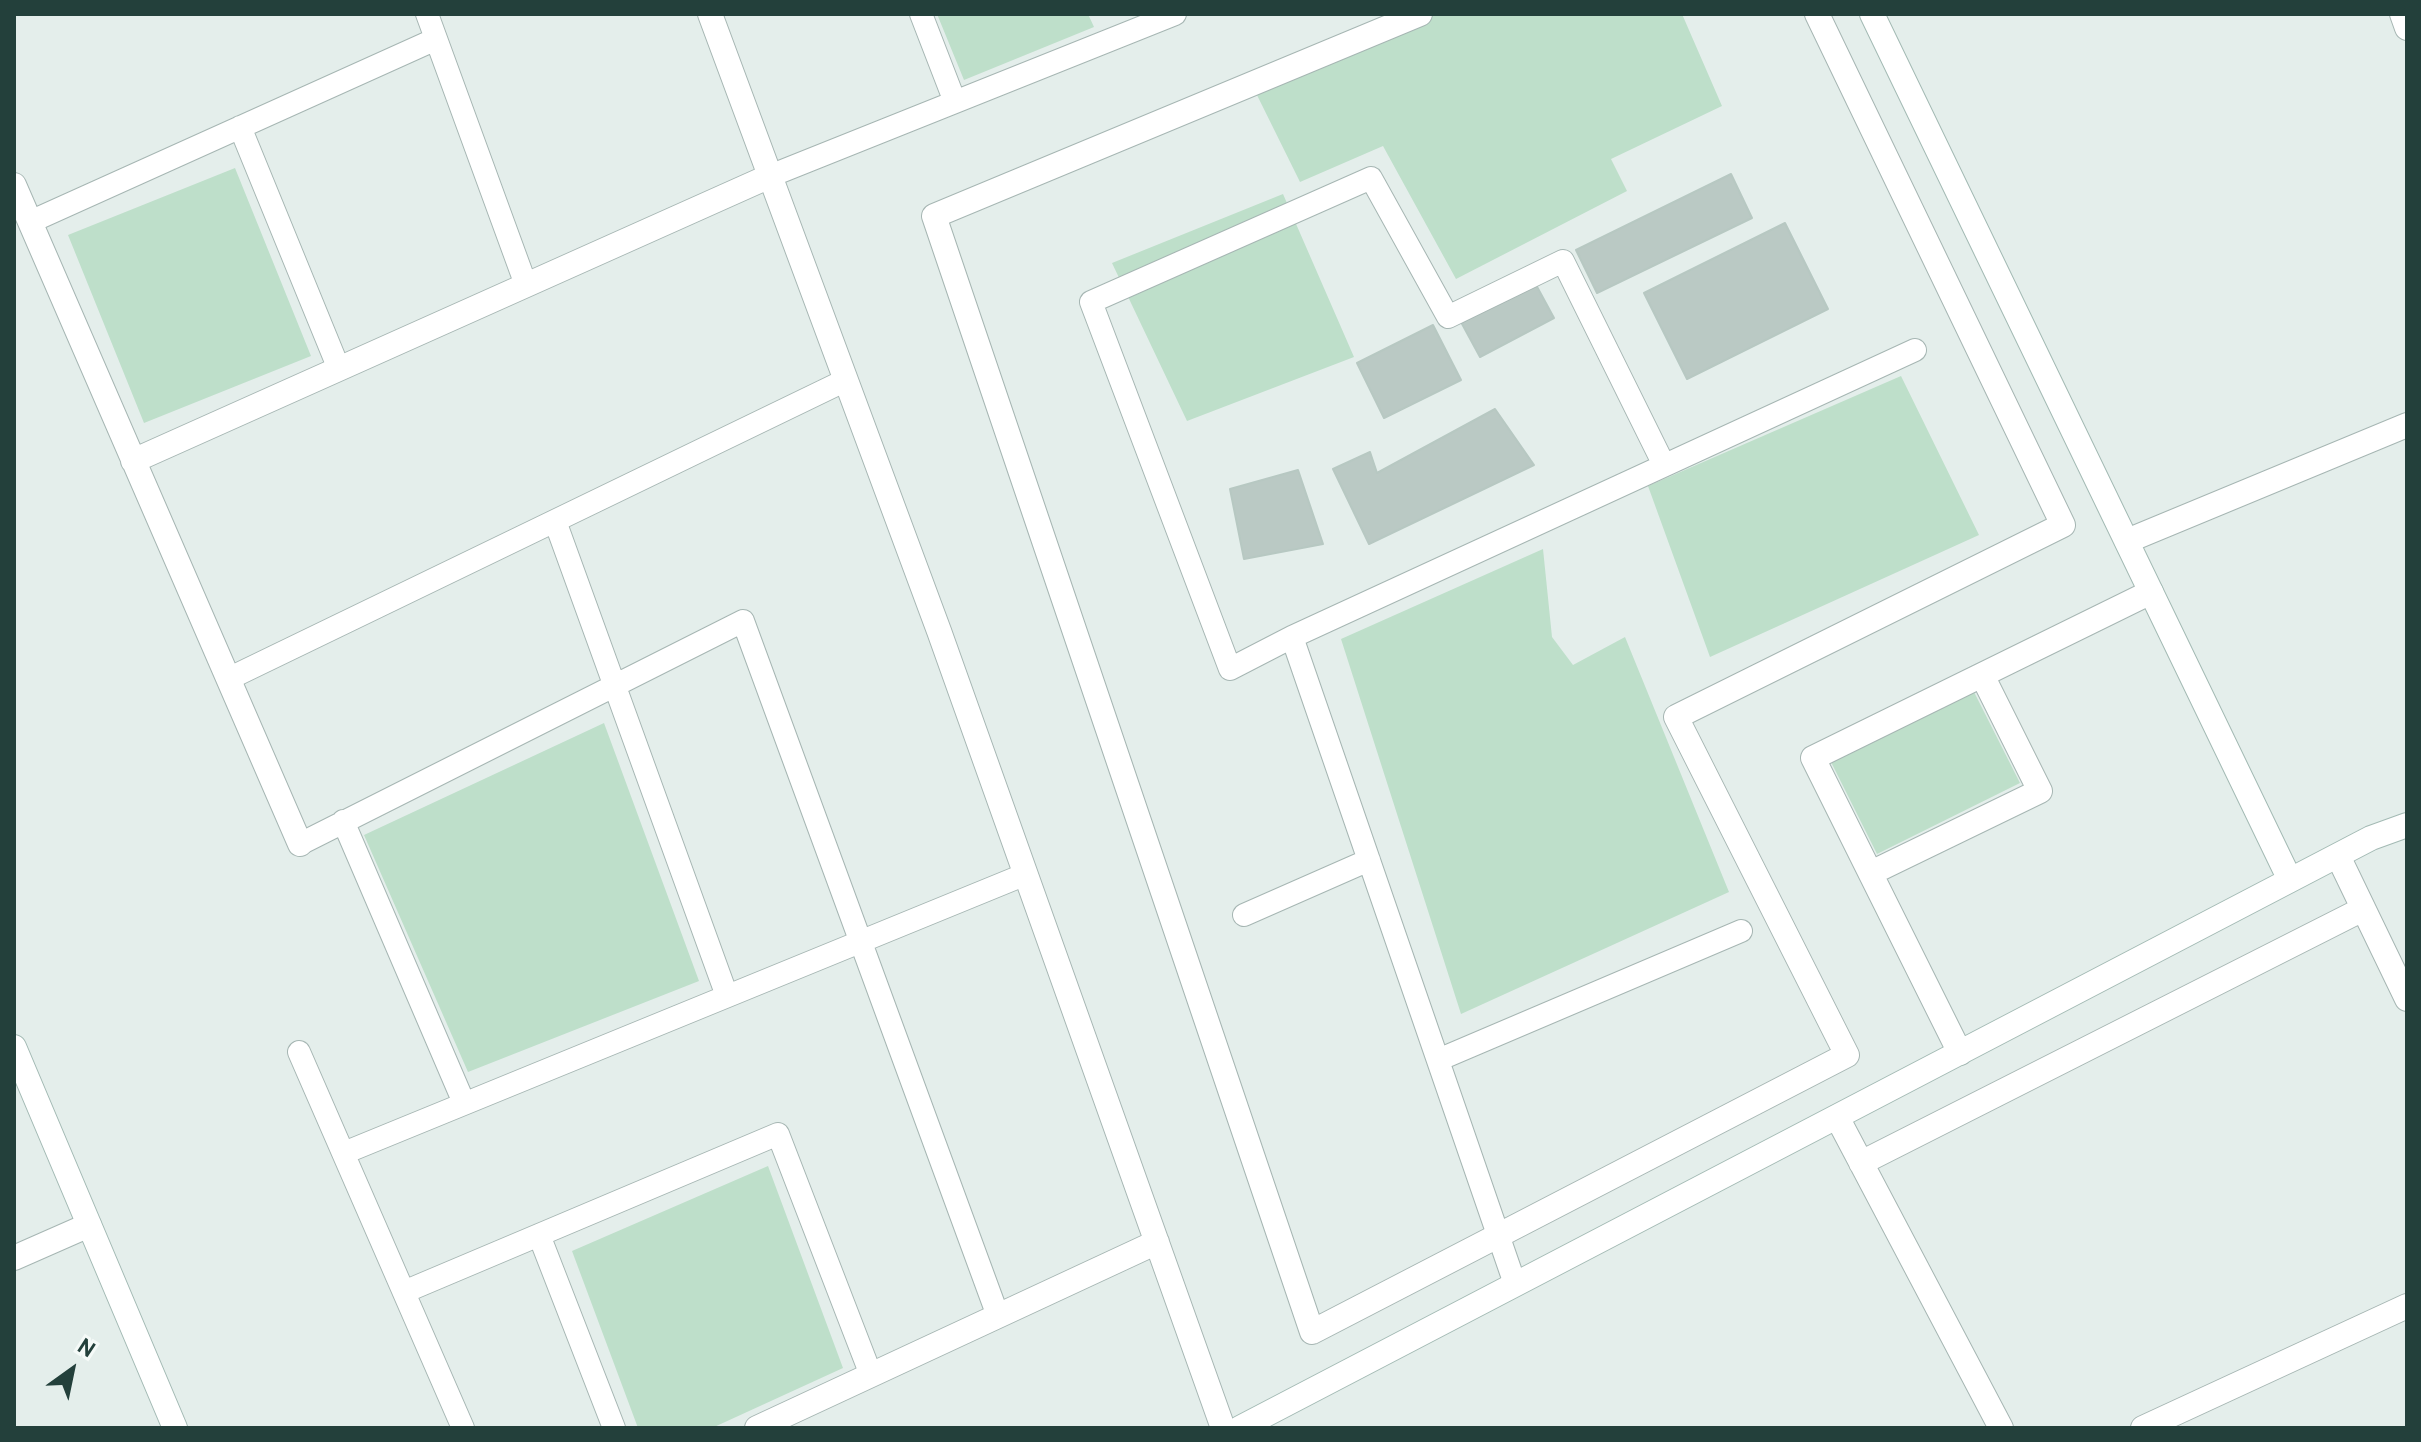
<!DOCTYPE html>
<html>
<head>
<meta charset="utf-8">
<style>
  body { margin:0 }
  #map { position:relative; width:2421px; height:1442px; overflow:hidden; background:#e4eeeb; font-family:Overpass,sans-serif }
  canvas { display:block }
  .frame { position:absolute; inset:0; border:16px solid #23403b; pointer-events:none }
  .north { position:absolute; left:32px; top:1330px; width:80px; height:80px; -webkit-text-stroke:6px #f5faf8; paint-order:stroke; rotate:33deg; font-size:22px; font-weight:700; line-height:32px; text-align:center; color:#23403b }
  .north::after { content:''; display:block; margin:auto; width:28px; height:36px; background:#23403b; clip-path:polygon(50% 0,100% 100%,50% 72%,0 100%) }
</style>
</head>
<body>
<div id="map">
<canvas width="2421" height="1442"></canvas>
<div class="frame"></div>
<div class="north">N</div>
</div>
<script>
const context = document.querySelector('canvas').getContext('2d');
context.lineJoin = 'round';
function fillPath(path, color) { context.fillStyle = color; context.fill(path, 'evenodd'); }
function trace(path, color, width, dash) { context.strokeStyle = color; context.lineWidth = width; context.lineCap = dash ? 'butt' : 'round'; context.setLineDash(dash || []); context.stroke(path); }
fillPath(new Path2D(`
  M937,14H1088L1094,27L964,80Z
  M1436,14H1682L1722,106L1611,159L1627,191L1456,279L1383,146L1300,182L1254,89Z
  M235,168L311,356L144,423L68,235Z
  M1283,194L1354,357L1187,421L1112,263Z
  M1901,376L1979,535L1710,657L1648,486Z
  M1543,549L1552,637L1573,665L1625,637L1729,892L1461,1014L1341,639Z
  M1973,690L2020,783L1877,854L1830,760Z
  M604,723L699,981L468,1072L364,835Z
  M768,1166L843,1368L712,1428H638L572,1251Z`), '#bedfca');
const building = new Path2D(`
  M1731,174L1752,218L1597,293L1576,250Z
  M1785,223L1828,309L1687,379L1644,293Z
  M1535,283L1554,318L1480,357L1461,322Z
  M1433,325L1461,380L1384,418L1357,363Z
  M1495,409L1534,465L1369,544L1333,469L1370,452L1377,473Z
  M1298,470L1323,544L1244,559L1230,489Z`);
fillPath(building, '#bac9c4');
trace(building, '#b7c8c2', 2);
const lane = new Path2D(`
  M427,14L526,285
  M921,14L955,102
  M240,127L339,369
  M770,176L1175,14
  M30,222L436,39
  M1664,465L1563,261L1448,317L1371,178L1091,302L1230,669L1292,637L1915,350
  M555,521L727,996
  M1292,637L1515,1284
  M228,679L846,380
  M343,821L464,1103
  M300,844L743,621L998,1316
  M1244,915L1369,860
  M299,1052L463,1428
  M1438,1060L1741,931
  M344,1153L1026,874
  M539,1235L614,1428
  M404,1292L778,1134L871,1375`);
const street = new Path2D(`
  M710,14L939,631L1223,1428
  M1420,14L934,216L1312,1332L1847,1055L1676,717L2063,525L1817,14
  M2402,14L2407,28
  M14,185L300,844
  M133,461L770,176
  M2127,541L2407,425
  M2338,856L2407,999
  M1871,873L2040,791L1982,675
  M1960,1053L1813,758L2151,592
  M1837,1117L2001,1428
  M1861,1163L2363,909
  M14,1258L89,1225
  M757,1428L1157,1242
  M2143,1428L2407,1306`);
const secondary = new Path2D(`
  M1872,14L2290,880
  M14,1047L175,1428
  M1240,1428L2371,838L2407,825`);
trace(lane, '#a6b6b3', 24);
trace(street, '#a6b6b3', 26);
trace(secondary, '#a3bab4', 26);
trace(lane, '#fff', 22);
trace(street, '#fff', 24);
trace(secondary, '#fff', 24);
</script>
</body>
</html>
